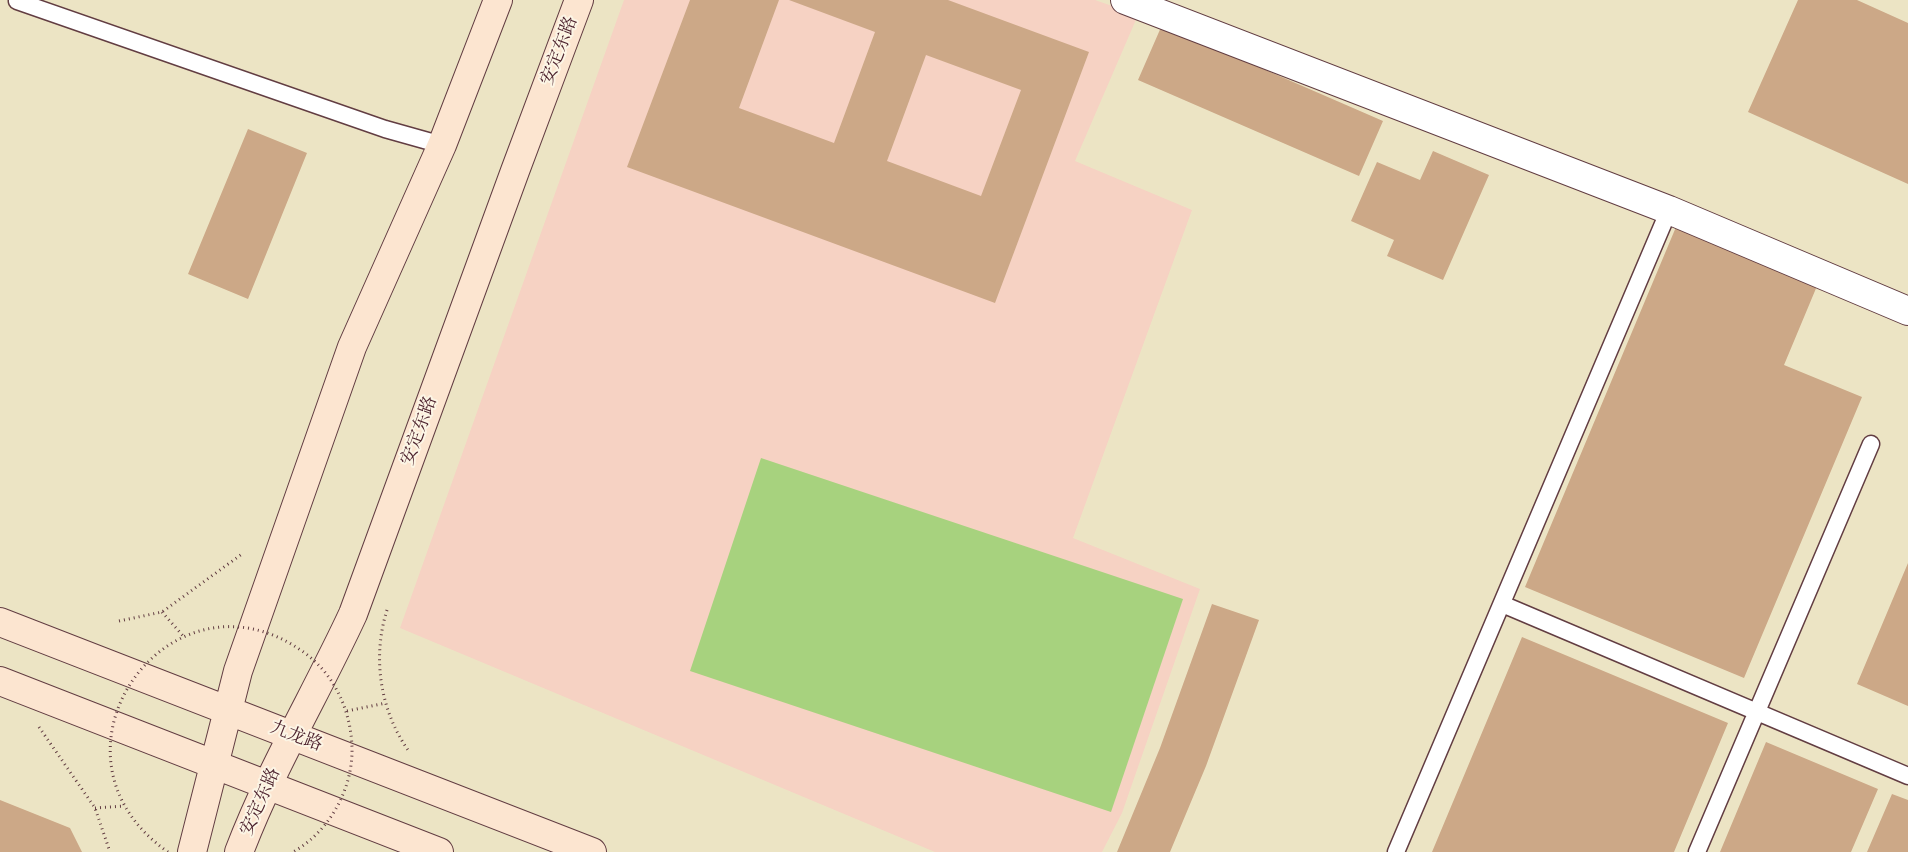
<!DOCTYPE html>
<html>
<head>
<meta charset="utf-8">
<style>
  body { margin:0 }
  canvas { display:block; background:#ece4c4 }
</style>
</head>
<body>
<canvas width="1908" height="852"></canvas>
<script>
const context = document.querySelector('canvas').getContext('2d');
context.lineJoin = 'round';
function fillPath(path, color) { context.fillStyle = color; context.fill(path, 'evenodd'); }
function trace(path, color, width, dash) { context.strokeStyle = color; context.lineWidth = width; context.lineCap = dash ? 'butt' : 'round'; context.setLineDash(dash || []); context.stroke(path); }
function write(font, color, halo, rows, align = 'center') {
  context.font = font + ' Cardo,"Noto Serif SC",serif'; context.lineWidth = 4; context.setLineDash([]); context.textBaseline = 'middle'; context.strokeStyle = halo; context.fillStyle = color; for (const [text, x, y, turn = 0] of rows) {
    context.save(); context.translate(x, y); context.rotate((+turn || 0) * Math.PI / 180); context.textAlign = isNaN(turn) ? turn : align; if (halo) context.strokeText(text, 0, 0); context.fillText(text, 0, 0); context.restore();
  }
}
fillPath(new Path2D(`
  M624,0H1095L1138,15L1075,161L1192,210L1073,538L1200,589L1122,813L1102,852H935L400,628Z`), '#f6d2c3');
fillPath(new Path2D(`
  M761,458L1183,599L1111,812L690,671Z`), '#a7d27e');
fillPath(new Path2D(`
  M690,0H779L739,108L834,143L875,32L789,0H948L1089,52L995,303L627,167ZM926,55L1021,90L981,196L887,161Z
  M1798,0H1857L1908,23V184L1748,112Z
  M1162,25L1383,121L1359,176L1138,80Z
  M248,129L307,153L248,299L188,274Z
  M1433,151L1489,175L1443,280L1387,256L1394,240L1351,221L1377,162L1420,180Z
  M1676,227L1817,286L1784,365L1862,397L1744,678L1525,587Z
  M1908,563V706L1857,684Z
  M1212,604L1259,620L1206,766L1170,852H1117L1160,748Z
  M1522,637L1728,723L1674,852H1432Z
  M1766,742L1878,789L1851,852H1720Z
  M1892,794L1908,800V852H1867Z
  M0,800L70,828L82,852H0Z`), '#cca887');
const lane = new Path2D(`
  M17,1L385,129L442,145
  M1502,604L1908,776
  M1396,852L1669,210
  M1697,852L1871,444`);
const street = new Path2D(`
  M1125,0L1669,210L1908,311`);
const secondary = new Path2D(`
  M0,622L592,852
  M0,681L439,852
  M192,852L238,671L352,347L442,145L498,0
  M239,852C271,768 316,694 353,614L515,171L579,0`);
trace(lane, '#623d42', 19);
trace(street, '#623d42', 30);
trace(secondary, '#623d42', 30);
trace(new Path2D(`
  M387,610C372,657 380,710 408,750
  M162,612L184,637
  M119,621L162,612L242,554
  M347,711L386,703
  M39,727L95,808L110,852
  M95,808L125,806`), '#623d42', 3, [1, 4]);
trace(lane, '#fff', 16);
trace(street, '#fff', 28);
trace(secondary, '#fce5d0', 28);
trace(new Path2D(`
  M168,852C28,754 170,558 302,651C334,673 351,710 352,748C353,789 329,832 293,852`), '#623d42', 3, [1, 4]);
write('18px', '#4a1f2b', '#fcf5e5', [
  ["安定东路",560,51,-69],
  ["安定东路",420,431,-70],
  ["九龙路",296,737,21],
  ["安定东路",261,802,-66]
]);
</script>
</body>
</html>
